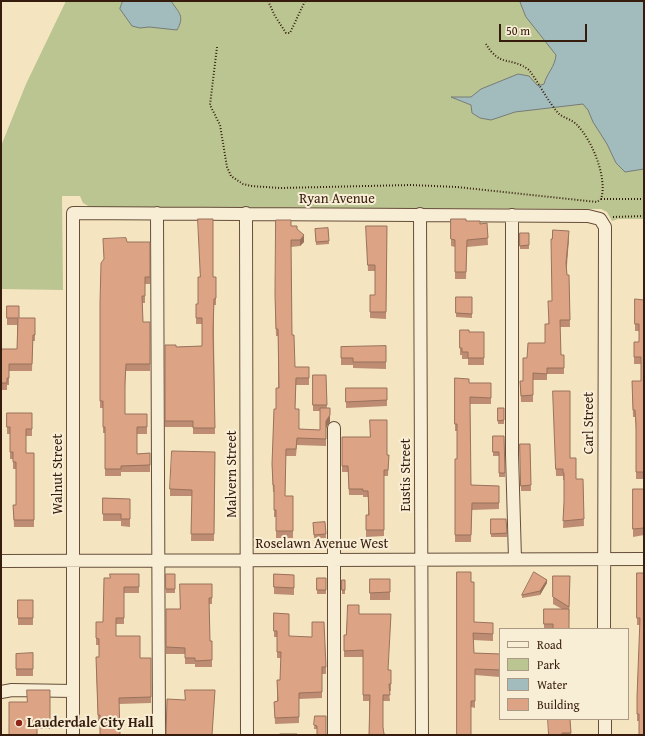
<!DOCTYPE html>
<html>
<head>
<meta charset="utf-8">
<style>
  body { margin:0 }
  #map { position:relative; width:645px; height:736px; overflow:hidden; background:#f4e5c0; font-family:"Gentium Book Plus",serif }
  canvas { display:block }
  .frame { position:absolute; inset:0; border:2px solid #361c0c; pointer-events:none }
  .legend { position:absolute; left:499px; top:628px; width:130px; height:92px; box-sizing:border-box; background:#f8eed6; border:1px solid #aa9a85; margin:0; padding:5px 7px; list-style:none; font-size:12px; color:#361c0c }
  .legend li { display:flex; align-items:center; gap:8px; height:20px }
  .legend b { width:20px; border:1px solid #aa9a85 }
  .scale { position:absolute; left:499px; top:24px; width:88px; height:18px; box-sizing:border-box; border:2px solid #361c0c; border-top:0; padding-left:5px; font-size:12px; line-height:14px; white-space:nowrap; color:#361c0c; -webkit-text-stroke:3px #f8eed6; paint-order:stroke }
</style>
</head>
<body>
<div id="map">
<canvas width="645" height="736"></canvas>
<div class="frame"></div>
<ul class="legend">
<li><b style="height:5px;background:#f8eed6"></b>Road</li>
<li><b style="height:11px;background:#bbc592"></b>Park</li>
<li><b style="height:11px;background:#a2bcbe"></b>Water</li>
<li><b style="height:11px;background:#dca384"></b>Building</li>
</ul>
<div class="scale">50 m</div>
</div>
<script>
const context = document.querySelector('canvas').getContext('2d');
context.lineJoin = 'round';
function fillPath(path, color) { context.fillStyle = color; context.fill(path, 'evenodd'); }
function trace(path, color, width, dash) { context.strokeStyle = color; context.lineWidth = width; context.lineCap = dash ? 'butt' : 'round'; context.setLineDash(dash || []); context.stroke(path); }
function write(font, color, halo, rows, align = 'center') {
  context.font = font + ' "Gentium Book Plus",serif'; context.lineWidth = 4; context.setLineDash([]); context.textBaseline = 'middle'; context.strokeStyle = halo; context.fillStyle = color; for (const [text, x, y, turn = 0] of rows) {
    context.save(); context.translate(x, y); context.rotate((+turn || 0) * Math.PI / 180); context.textAlign = isNaN(turn) ? turn : align; if (halo) context.strokeText(text, 0, 0); context.fillText(text, 0, 0); context.restore();
  }
}
fillPath(new Path2D(`
  M66,1H644V219H618L612,221L607,212L601,209L90,207L83,203L80,196H62L63,290L1,289V146L26,84Z`), '#bbc592');
const water = new Path2D(`
  M123,1H171C179,13 185,16 177,30L149,27L140,28L132,26L120,9Z
  M520,1H644V169L625,172L616,163L607,144L593,122L588,110L583,104L515,112L491,120L480,118L472,113L471,105L451,97H471L481,89L518,74L529,76L538,86L544,84C547,73 555,67 556,55L526,17Z`);
fillPath(water, '#a2bcbe');
trace(water, '#777c77', 1);
const minor = new Path2D(`
  M157,213L159,735
  M246,213L247,735
  M420,214L422,735
  M512,215V454L515,559
  M334,428V735
  M1,561L644,559
  M1,692L12,690L73,691
  M605,719V735
  M73,735V213L588,216L600,219L605,227L604,629`);
trace(minor, '#664e39', 14);
trace(new Path2D(`
  M268,1L275,16L286,33H290L305,1
  M217,47L210,105L220,125L227,167L231,176L243,184L251,186L280,188L411,185L457,187L597,202L601,199C608,179 592,139 576,124C571,119 563,118 558,113C547,100 539,83 529,70C511,56 500,68 486,44
  M601,199H644
  M613,217L644,216`), '#361c0c', 2, [1, 2]);
trace(minor, '#f8eed6', 12);
fillPath(new Path2D(`
  M451,219L480,224L487,223L488,245L467,247L466,279H455V247L451,246Z
  M291,226L297,229L304,242L300,246L291,247L292,335L295,367H309V385H296L295,409L299,429L320,430V411H313V375H326L327,408L330,422L326,428V446L297,445L296,456H286L285,496H293V538H276V517H274V492H273L272,471L274,409H276L278,388V336H276L275,302Z
  M366,226H387L386,319L370,318V312L375,295V271H368Z
  M328,228L329,244L316,245L315,229Z
  M520,233H529V249H520Z
  M569,238L567,266V275H569L570,327H560L561,355H564V374H547V380H533V402H521L520,381H523L527,358L545,343L552,301Z
  M127,242H150V284H145V303H142L143,322H150V371H126L125,388V414H147V434H137V454L150,453V472H121V476H105V433H103V408H100V373Z
  M213,277L216,298V305H214V334L215,434H193V427H165V345L176,347L202,346V324H196V304H198Z
  M456,297H472V318L456,317Z
  M644,300V479H636V431L635,417H633L632,381H641V364H634V342H639V331H635V324Z
  M7,306L19,318H35V341H33L32,371H9V385H7V390H1V349H17V325H7Z
  M460,330L469,332H484V365H468V359H462V355H460Z
  M386,346V369L353,368V365H341V347Z
  M455,378L469,383H491V404H470V406L471,485L499,486V509L472,510L471,542H455V459H457V431H455Z
  M346,388H387V406L346,408Z
  M553,391L576,479H583L584,526L563,528L564,502V480H563V476H556Z
  M498,408H504V424H498Z
  M7,413H32V436H26V453H34V527H14L13,505H16V469H13V459H10V434H7Z
  M493,436H504L505,477H499V456H493Z
  M342,437H370L387,455H389L388,476H384V536L366,537V515H368V497H363V495H349L348,472H342Z
  M520,444H530L531,491H521Z
  M215,452L214,541H191L192,496H170V489Z
  M633,489H644V535L633,537Z
  M103,498L130,499V527L121,526V521H103Z
  M491,519H506L507,537H491Z
  M325,522L326,538H314L313,523Z
  M637,573H644L639,721H637V697L640,625H637Z
  M139,574V593H124V624H116V636L140,658H151V703L119,704L100,721H98L96,664L99,657V645H96V622H103L110,578Z
  M166,574H175V593H166Z
  M274,574L294,575V595L274,594Z
  M553,576H570L569,629H544V609H562L553,604Z
  M317,578H326V594H317Z
  M370,579H390V600H370Z
  M342,580H345V594H342Z
  M471,582L474,622L493,629V641L473,640L474,653L500,654V677L475,675V708L471,707Z
  M547,583L540,595L522,598V595Z
  M212,584V604H209L210,641H212V667H195V664H185V654H166V609H180Z
  M18,600H33V625H18Z
  M274,613L289,636L326,667V674H322V698L299,699V723L275,724L274,702L277,701V680H280L281,658H277V637H274Z
  M359,614L389,670H391V691H389L390,701H383L369,735V701H363V657H344V635H346Z
  M33,653V676H16V654Z
  M50,690V729H37L27,702Z
  M315,716L326,734L317,729H314Z
  M570,719L571,735H549Z`), '#bd8c72');
fillPath(new Path2D(`
  M569,231V238L566,270V263Z
  M304,235V242L300,246V240Z
  M330,415V422L326,428V421Z
  M547,580V583L540,595V591Z`), '#9a725c');
const building = new Path2D(`
  M198,219H213V277H216V298L214,299L213,331L215,428H193V421H165V345H176V347L202,346V318H196V304H198V277H200Z
  M451,219H466V221H480V224L487,223L488,238L467,240L466,272H455V240L451,239Z
  M276,220H291V226H297V229L304,235L300,240H291L292,335H294L295,367H309V378H296L295,409H299V429L320,430V408H330V415L326,421V439L297,438L296,449H286L285,496H293V531H276V510H274V485H273L272,464L274,409H276V388H279L278,329H276L275,295Z
  M366,226H387L386,312H370V295H375V265H368Z
  M328,228L329,241L316,242L315,229Z
  M553,230L569,231L566,263L567,275H569L570,320H560L561,355H564V368H547V374L533,373V395L521,396L520,381H523V358H527L528,343H545V324H549L548,301H552L551,239H552Z
  M520,233H529V245L520,246Z
  M126,238L127,242H150V277H145V296H142L143,322H150V364H126L125,382V414H147V427H137V454L150,453V465L121,466V469H105V427H103V401H100V303L101,263L104,259L103,239Z
  M456,297H472V314L456,313Z
  M635,299L644,300V472H636V424L635,410H633L632,381H641V357H634V342H639V324H635Z
  M7,306H19V318H35V335H33L32,364H9V378H7V383H1V349H17L18,318H7Z
  M460,330H469V332H484V358H468V352H462V348H460Z
  M386,346V362H353V358H341V347Z
  M313,375H326L327,405H313Z
  M455,378L469,379V383H491V398L470,397V400L471,485L499,486V503H472L471,535H455V459H457V424H455Z
  M346,388H387V400L346,402Z
  M553,391H570V458H576V479H583L584,519L563,521L564,502V473H563V469H556Z
  M498,408H504V420L498,421Z
  M7,413H32V429H26V453H34V520H14L13,505H16V462H13V452H10V427H7Z
  M370,420H387V455H389L388,470H384V530H366V515H369L368,491H363V489H349L348,466H342V437H370Z
  M493,436H504L505,473H499V452H493Z
  M520,444H530L531,485L521,486Z
  M172,451L215,452L214,534H191L192,490L170,489Z
  M633,489H644V528L633,529Z
  M103,498L130,499V519H121V514H103Z
  M491,519H506L507,533L491,534Z
  M325,522L326,534L314,535L313,523Z
  M457,572H471V582H474V622L493,623V634L473,633L474,653L500,654V670L475,669V701H471V735H457Z
  M534,572L547,580L540,591L522,595Z
  M637,573H644V735H639V714H637V697L640,618H637Z
  M110,574H139V587H124V618H116V636H140V658H151V697L119,698L120,735H100V715H98L96,657H99V639L96,638V622H103L104,578H110Z
  M166,574H175V589H166Z
  M274,574L294,575V588L274,587Z
  M553,576H570L569,607L553,597Z
  M317,578H326V590H317Z
  M370,579H390V592L370,593Z
  M342,580H345V590H342Z
  M180,584H212V598H209L210,641H212V660L195,661V658H185V648L166,647V609H180Z
  M18,600H33V618H18Z
  M348,605H359V614H391L388,670H391V684H389L390,695H383V727L384,734L387,735H369L370,695H363V650L344,651V635H346Z
  M544,609H569V629H553V624H544Z
  M274,613L289,614V636L312,637V622H324L326,667H322V692L299,693V717L275,718L274,702L278,701L277,680H280L281,652H277V631H274Z
  M33,653V669H16V654Z
  M27,690H50V719H37V735H9V702H27Z
  M185,690H215L212,735H166L167,699L185,700Z
  M315,716H326V734L327,735H317V726L314,725Z
  M548,719H570L571,733H562V735H549Z
  M280,734H297V735H280Z`);
fillPath(building, '#dca384');
trace(building, '#9a725c', 1);
for (const [x, y, r, color] of [
  [19,723,4,"#8f2418"]
]) { const dot = new Path2D(); dot.arc(x, y, r, 0, 2 * Math.PI); context.fillStyle = color; context.fill(dot); trace(dot, '#f8eed6', 1.5); }
write('14px', '#361c0c', '#f8eed6', [
  ["Ryan Avenue",337,199],
  ["Carl Street",589,423,-90],
  ["Walnut Street",58,474,-90],
  ["Malvern Street",232,474,-90],
  ["Eustis Street",406,475,-90],
  ["Roselawn Avenue West",322,544]
]);
write('bold 14px', '#361c0c', '#f8eed6', [
  ["Lauderdale City Hall",27,723]
], 'left');
</script>
</body>
</html>
